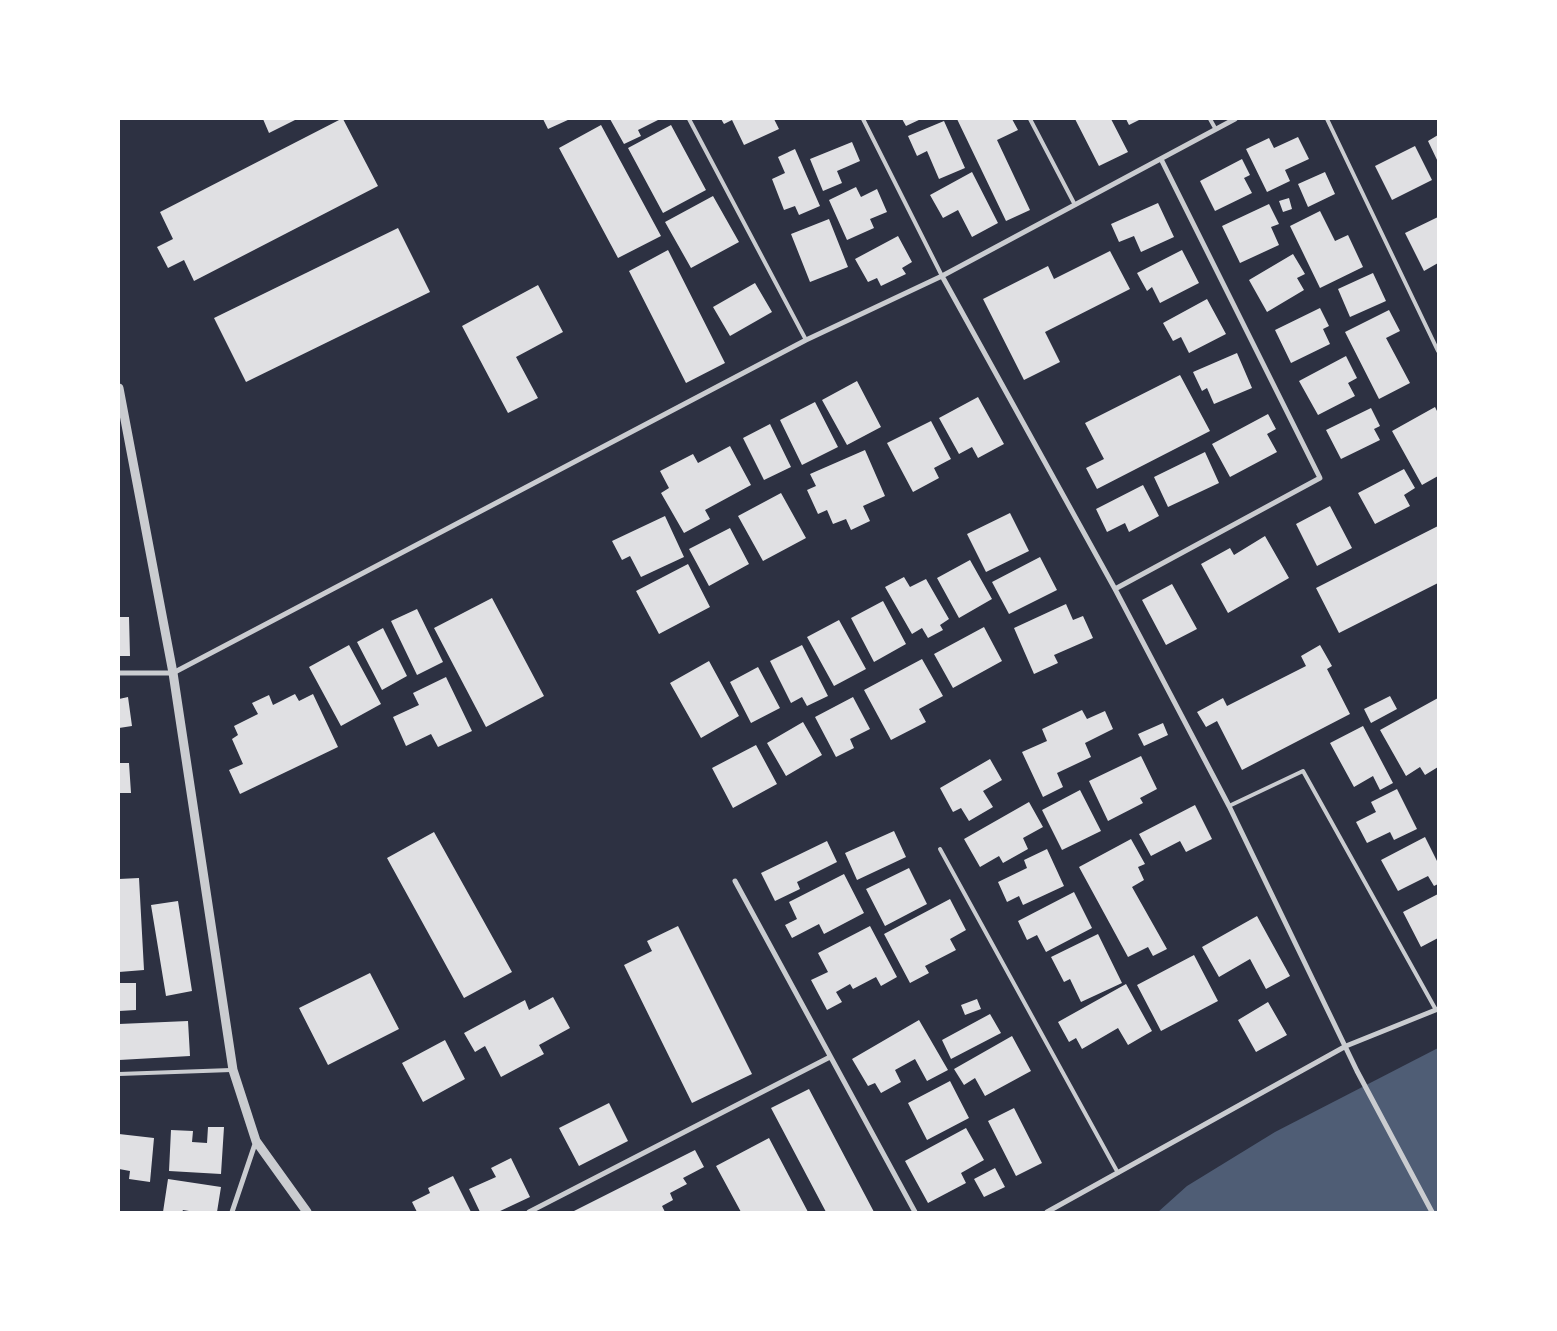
<!DOCTYPE html>
<html>
<head>
<meta charset="utf-8">
<style>
  body { margin:0 }
  #map { position:relative; width:1557px; height:1331px; overflow:hidden; background:#2d3142; font-family:Ubuntu,sans-serif }
  canvas { display:block }
  .frame { position:absolute; inset:0; border:120px solid #fff; pointer-events:none }
</style>
</head>
<body>
<div id="map">
<canvas width="1557" height="1331"></canvas>
<div class="frame"></div>
</div>
<script>
const context = document.querySelector('canvas').getContext('2d');
context.lineJoin = 'round';
function fillPath(path, color) { context.fillStyle = color; context.fill(path, 'evenodd'); }
function trace(path, color, width, dash) { context.strokeStyle = color; context.lineWidth = width; context.lineCap = dash ? 'butt' : 'round'; context.setLineDash(dash || []); context.stroke(path); }
fillPath(new Path2D(`
  M1438,1048V1212H1158L1187,1186L1275,1132Z`), '#4f5d75');
fillPath(new Path2D(`
  M263,119H297L269,133Z
  M341,119H343L378,186L194,281L184,260L168,268L157,247L173,239L160,212Z
  M543,119H570L548,129Z
  M610,119H660L638,130L641,136L624,144Z
  M721,119H774L779,129L744,145L732,120L724,124Z
  M902,119H921L906,126Z
  M957,119H1012L1018,130L997,140L1030,210L1006,221Z
  M1075,119H1111L1128,152L1099,166Z
  M1126,119H1141L1129,125Z
  M944,121L965,168L939,179L927,151L917,156L908,136Z
  M601,125L661,236L618,258L559,148Z
  M671,125L706,190L663,213L628,148Z
  M1438,135V162L1428,141Z
  M1298,137L1309,159L1285,170L1290,181L1267,192L1246,149L1269,138L1274,148Z
  M852,142L860,161L837,171L842,183L823,191L810,159Z
  M1415,146L1432,180L1392,200L1375,166Z
  M795,149L820,206L799,215L795,206L784,210L772,179L785,173L778,157Z
  M1242,159L1250,175L1244,178L1252,193L1215,211L1200,181Z
  M972,172L998,223L972,237L958,210L943,218L930,195Z
  M1325,172L1335,194L1308,207L1298,184Z
  M856,187L861,197L877,189L887,212L870,219L874,228L847,240L829,200Z
  M713,196L739,242L691,268L665,222Z
  M1289,198L1292,209L1283,212L1279,201Z
  M1158,203L1174,237L1141,252L1134,236L1119,242L1111,224Z
  M1269,204L1279,224L1271,227L1279,245L1240,263L1222,226Z
  M1320,211L1335,241L1348,235L1363,267L1320,288L1290,226Z
  M1438,217V263L1424,271L1405,233Z
  M829,219L848,267L810,282L791,234Z
  M398,228L430,292L246,382L214,318Z
  M898,236L912,262L902,268L906,274L881,286L877,278L868,282L855,259Z
  M668,250L725,363L686,383L629,271Z
  M1182,250L1199,283L1160,303L1152,287L1147,291L1137,273Z
  M1110,251L1130,289L1045,332L1060,362L1024,380L983,299L1048,266L1054,279Z
  M1293,254L1305,274L1297,278L1304,290L1267,312L1249,280Z
  M1373,273L1386,301L1350,317L1338,289Z
  M755,283L772,312L730,336L713,307Z
  M538,285L563,332L516,357L538,398L508,413L462,326Z
  M1207,299L1226,334L1189,353L1181,337L1173,341L1163,323Z
  M1320,308L1329,326L1323,329L1330,344L1291,363L1275,330Z
  M1389,310L1400,331L1386,338L1410,383L1379,399L1345,332Z
  M1237,353L1252,388L1214,404L1207,388L1202,391L1193,372Z
  M1346,356L1357,378L1348,383L1355,396L1318,415L1299,381Z
  M1180,375L1210,431L1097,489L1086,468L1104,459L1085,423Z
  M857,381L881,427L847,445L822,400Z
  M978,397L1004,444L978,458L972,447L959,454L939,418Z
  M815,402L838,447L802,465L780,420Z
  M1435,407L1438,413V476L1422,485L1392,431Z
  M1371,408L1380,426L1374,429L1380,440L1341,459L1326,430Z
  M1268,414L1276,429L1267,434L1277,452L1230,477L1212,444Z
  M931,421L951,459L934,468L939,478L913,492L887,443Z
  M770,424L791,467L764,480L743,438Z
  M730,446L751,485L705,510L710,519L684,533L661,493L669,488L660,471L693,454L698,463Z
  M865,450L885,496L863,506L870,521L851,530L846,519L833,524L827,510L818,514L807,490L816,486L810,474Z
  M1205,452L1219,483L1168,507L1154,477Z
  M1404,469L1415,488L1404,495L1410,506L1375,524L1358,493Z
  M1143,485L1159,516L1129,532L1125,523L1107,532L1096,509Z
  M781,493L806,538L763,561L738,516Z
  M1330,506L1352,548L1317,566L1296,524Z
  M1010,513L1029,551L986,572L967,534Z
  M665,516L684,557L641,577L630,556L622,560L612,541Z
  M1438,526V583L1339,633L1316,588Z
  M730,528L749,564L709,586L689,549Z
  M1265,536L1289,578L1228,613L1201,564L1230,548L1234,555Z
  M1040,557L1057,590L1009,614L992,582Z
  M970,560L992,599L959,618L937,578Z
  M688,564L710,607L659,634L636,591Z
  M904,577L910,587L926,579L949,619L940,625L943,630L928,638L922,628L912,634L885,587Z
  M1172,584L1197,629L1166,645L1142,600Z
  M492,598L544,696L486,727L434,628Z
  M883,601L906,644L874,662L851,618Z
  M1066,604L1073,620L1083,616L1093,638L1054,655L1058,663L1034,674L1014,628Z
  M417,609L443,662L417,675L391,621Z
  M119,617H129L130,656H119Z
  M839,620L866,669L834,686L807,637Z
  M984,627L1002,661L953,688L934,654Z
  M383,628L407,676L382,690L357,642Z
  M349,645L381,704L341,726L309,667Z
  M802,645L828,696L807,706L802,697L791,703L770,661Z
  M1320,645L1332,666L1327,669L1350,714L1242,770L1217,721L1206,727L1197,712L1223,698L1227,706L1306,666L1301,656Z
  M922,659L943,696L919,709L926,722L891,740L864,690Z
  M709,661L739,716L701,738L670,683Z
  M758,667L780,708L751,723L730,682Z
  M446,677L472,731L438,747L431,734L406,746L393,717L419,705L413,693Z
  M295,694L299,701L313,694L338,747L240,794L229,770L243,764L232,739L238,735L234,726L258,714L252,703L269,695L273,705Z
  M1390,696L1397,709L1371,723L1364,709Z
  M128,697L132,726L119,728V699Z
  M853,697L870,729L850,739L854,748L836,757L815,717Z
  M1438,698V767L1425,775L1420,767L1406,776L1380,730Z
  M1082,710L1087,719L1105,711L1113,729L1085,743L1091,757L1057,773L1063,787L1043,797L1022,752L1047,741L1042,729Z
  M803,722L822,755L786,776L767,743Z
  M1163,723L1168,735L1144,746L1138,734Z
  M1363,726L1393,783L1380,790L1373,776L1354,787L1330,743Z
  M756,745L777,784L733,808L712,768Z
  M1141,756L1157,789L1140,798L1143,803L1108,821L1089,781Z
  M990,759L1002,780L983,791L993,807L969,821L961,808L953,812L940,788Z
  M119,763H129L131,793H119Z
  M1397,789L1417,829L1394,840L1390,832L1367,843L1356,822L1376,812L1371,802Z
  M1080,790L1101,831L1062,850L1042,810Z
  M1029,802L1043,827L1023,838L1028,849L1003,863L999,856L980,867L964,839Z
  M1195,805L1212,839L1186,852L1180,841L1151,856L1139,834Z
  M894,831L906,857L857,880L845,853Z
  M434,832L512,972L464,998L387,858Z
  M1425,837L1438,863V884L1434,886L1428,876L1398,891L1381,860Z
  M1131,839L1145,864L1138,867L1144,880L1132,887L1167,949L1153,956L1148,947L1128,957L1079,867Z
  M827,841L837,862L797,882L800,889L775,901L761,873Z
  M1047,849L1064,886L1023,905L1019,896L1007,902L998,882L1027,868L1024,860Z
  M909,868L927,904L885,926L866,889Z
  M844,874L864,913L824,934L819,924L792,938L785,925L797,919L789,902Z
  M139,878L144,970L119,972V879Z
  M1074,892L1092,928L1046,952L1037,935L1027,940L1018,921Z
  M1438,894V938L1421,947L1403,912Z
  M950,899L966,930L950,939L956,950L925,966L929,973L910,983L884,934Z
  M178,901L192,991L166,996L151,905Z
  M1257,916L1290,976L1266,989L1250,959L1219,977L1202,947Z
  M678,926L752,1074L692,1103L624,965L652,951L647,941Z
  M870,926L897,977L881,986L876,977L853,989L850,984L836,992L842,1002L827,1010L811,980L828,972L818,953Z
  M1098,934L1122,983L1081,1002L1070,979L1064,982L1051,957Z
  M1194,955L1218,1001L1161,1031L1137,985Z
  M370,973L399,1029L328,1065L299,1008Z
  M119,983H136V1010L119,1011Z
  M1126,984L1152,1031L1128,1045L1118,1028L1082,1049L1076,1038L1069,1042L1058,1022Z
  M553,997L570,1028L539,1045L544,1054L501,1077L485,1046L475,1052L464,1033L525,1000L529,1010Z
  M977,999L981,1009L965,1015L961,1005Z
  M1268,1002L1287,1035L1256,1052L1238,1020Z
  M990,1014L1001,1033L951,1059L942,1040Z
  M919,1020L948,1070L927,1081L915,1059L895,1070L901,1082L881,1093L875,1083L868,1086L852,1059Z
  M188,1021L190,1056L119,1060V1024Z
  M1012,1036L1031,1071L985,1096L975,1078L964,1085L954,1069Z
  M445,1040L465,1079L423,1102L402,1063Z
  M950,1081L969,1118L927,1140L908,1103Z
  M809,1089L874,1212H826L771,1108Z
  M609,1103L628,1141L579,1166L559,1128Z
  M1014,1108L1042,1163L1016,1176L988,1121Z
  M208,1127H224L221,1174L169,1171L171,1130L193,1131L192,1142L207,1143Z
  M966,1128L984,1160L961,1173L966,1183L928,1203L905,1161Z
  M119,1134L154,1138L150,1182L129,1179L130,1171L119,1169Z
  M769,1138L808,1212H741L716,1166Z
  M695,1150L704,1167L683,1178L687,1184L670,1193L673,1200L662,1206L665,1212H572Z
  M511,1158L530,1197L498,1212H480L469,1189L496,1177L491,1168Z
  M995,1168L1005,1187L984,1197L974,1179Z
  M453,1176L471,1212H417L412,1202L430,1193L428,1188Z
  M168,1179L221,1187L217,1212H195L183,1210L182,1212H163Z`), '#e0e0e3');
trace(new Path2D(`
  M689,119L806,340
  M863,119L942,276
  M1030,119L1075,205
  M1210,119L1215,128
  M1327,119L1438,351
  M1229,806L1303,771L1436,1010
  M940,849L1118,1173
  M119,1074L231,1070`), '#caccd0', 4);
trace(new Path2D(`
  M942,276L1115,589L1229,806L1357,1071L1432,1212
  M1115,589L1320,478L1161,159
  M119,673H173L806,340L942,276L1235,119
  M735,881L915,1212
  M232,1212L256,1141
  M529,1212L830,1057
  M1047,1212L1346,1046L1438,1009`), '#caccd0', 5);
trace(new Path2D(`
  M119,388L173,673L233,1070L256,1141L307,1212`), '#caccd0', 9);
</script>
</body>
</html>
